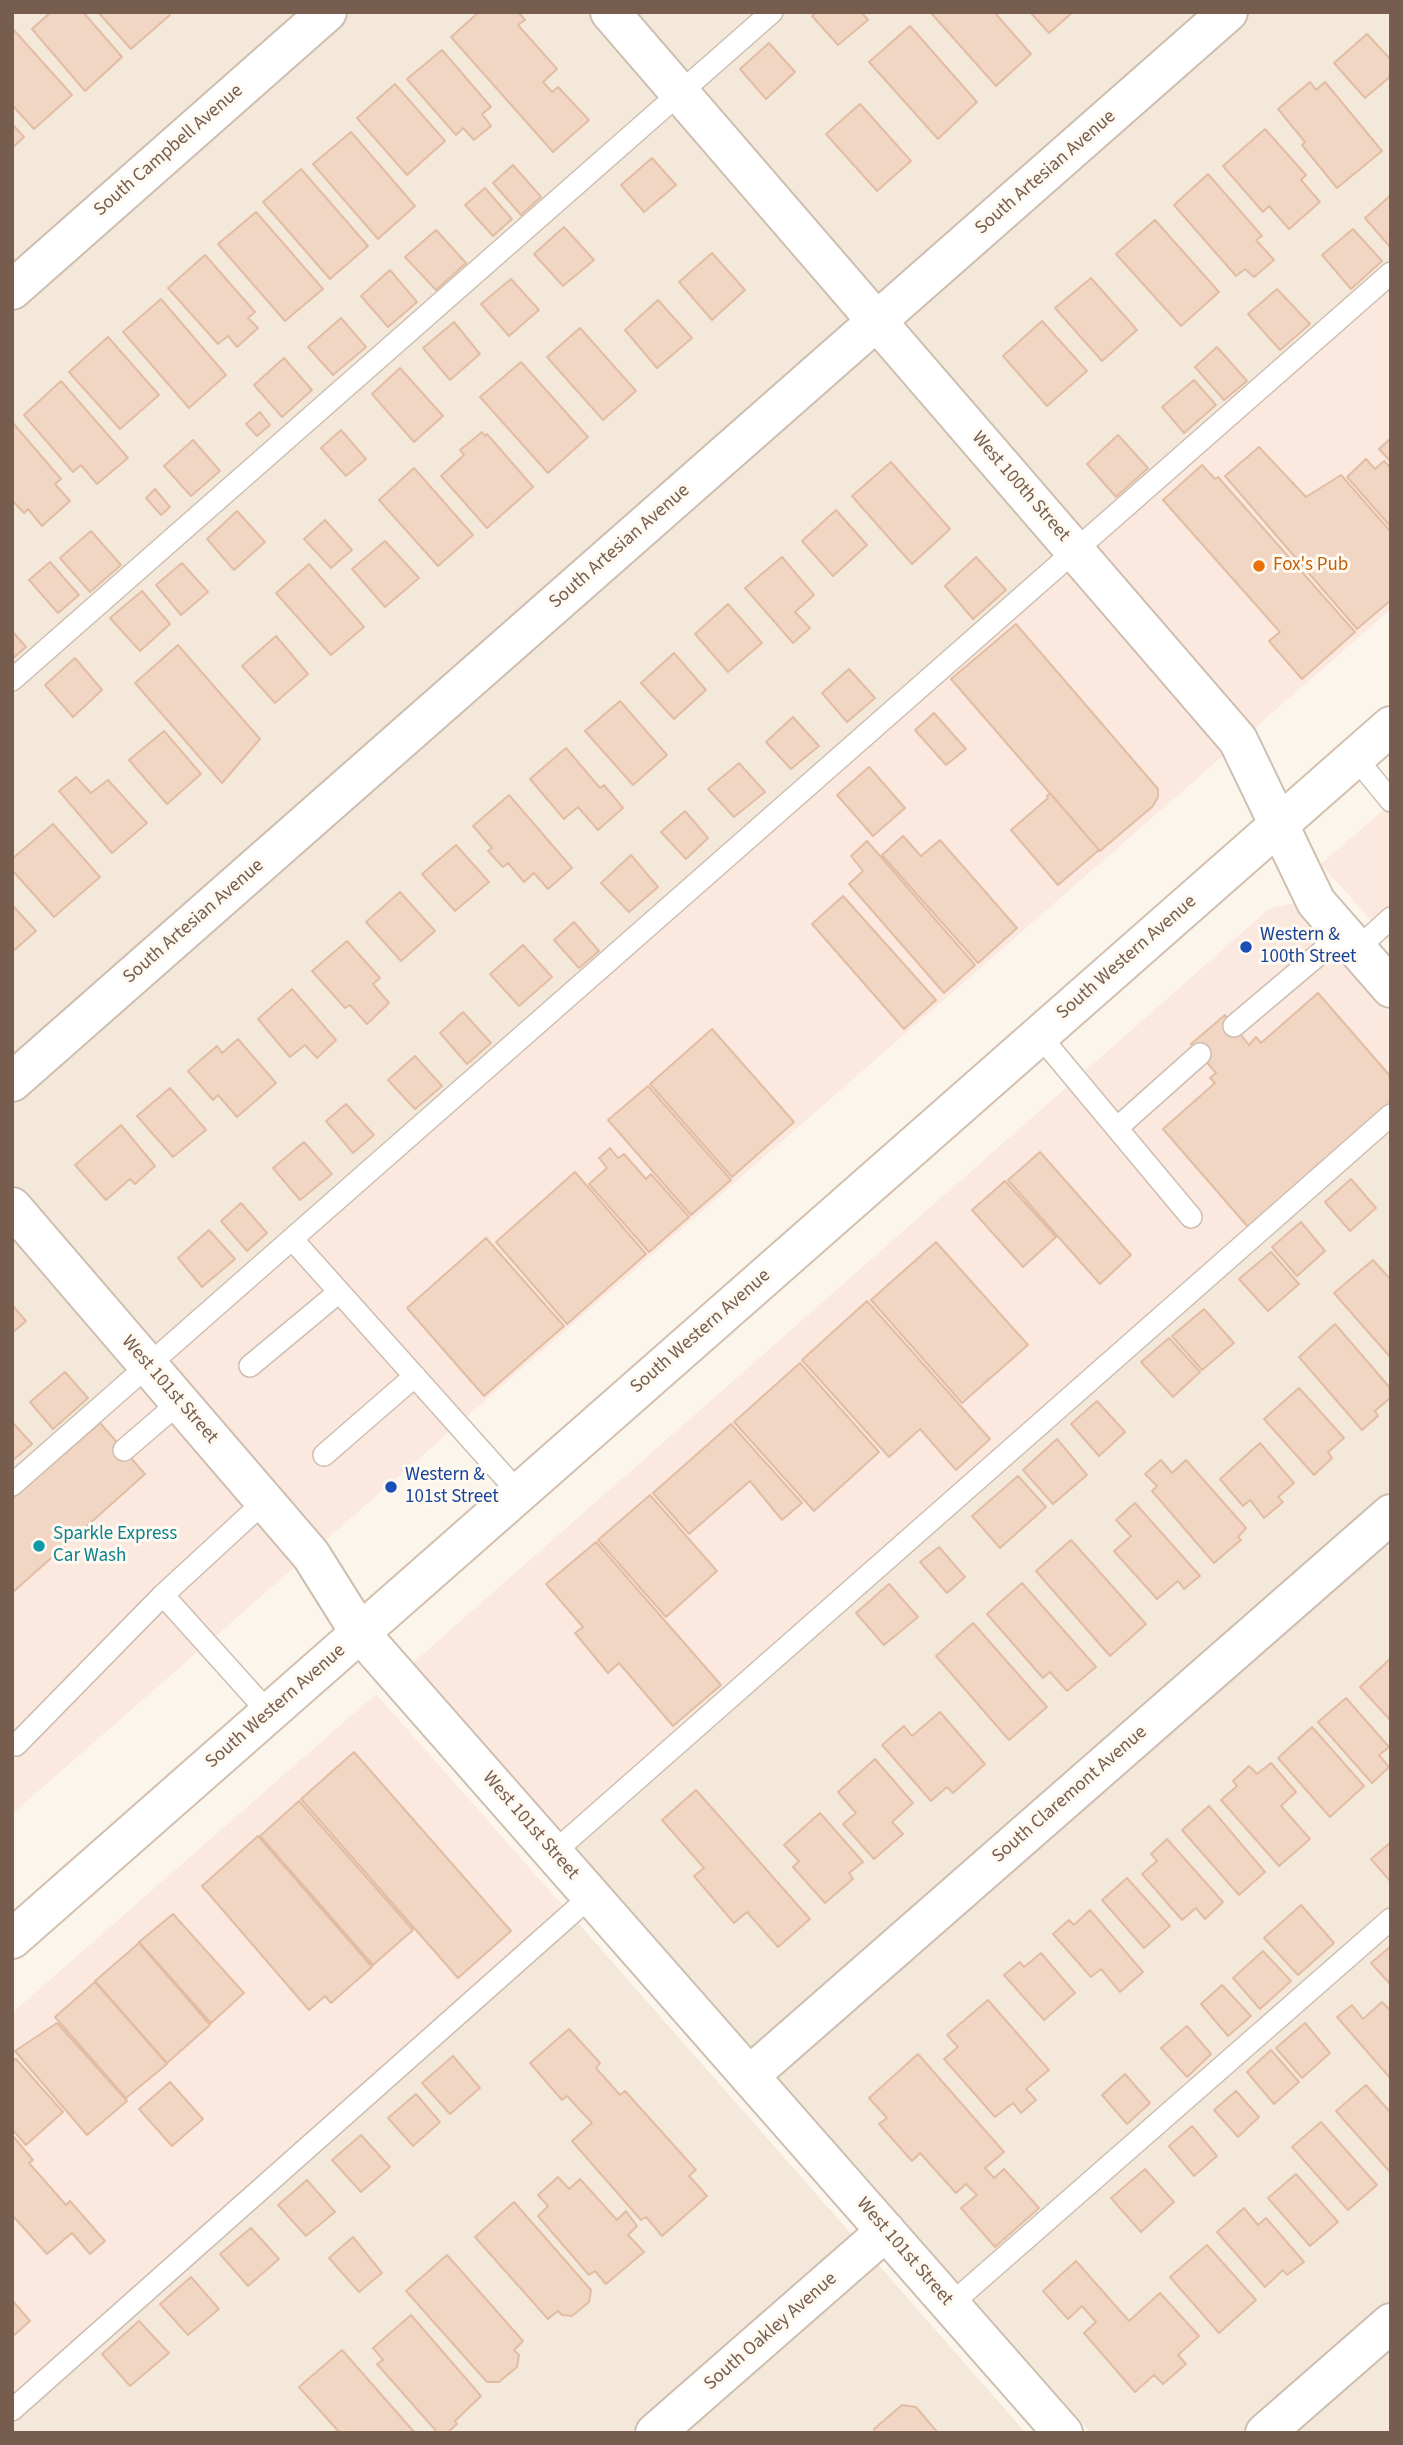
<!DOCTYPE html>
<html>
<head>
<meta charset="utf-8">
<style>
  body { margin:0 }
  #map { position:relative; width:1403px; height:2445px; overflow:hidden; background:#fcf5eb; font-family:"Source Sans 3",sans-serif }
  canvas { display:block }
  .frame { position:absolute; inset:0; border:14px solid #775d4e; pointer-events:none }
</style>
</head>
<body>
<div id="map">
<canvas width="1403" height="2445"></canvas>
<div class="frame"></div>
</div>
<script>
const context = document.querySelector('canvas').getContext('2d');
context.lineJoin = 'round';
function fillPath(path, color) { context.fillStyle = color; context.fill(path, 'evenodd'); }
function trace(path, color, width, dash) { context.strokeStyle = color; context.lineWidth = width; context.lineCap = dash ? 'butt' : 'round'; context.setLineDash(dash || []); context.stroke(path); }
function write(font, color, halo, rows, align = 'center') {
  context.font = font + ' "Source Sans 3",sans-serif'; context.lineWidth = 6; context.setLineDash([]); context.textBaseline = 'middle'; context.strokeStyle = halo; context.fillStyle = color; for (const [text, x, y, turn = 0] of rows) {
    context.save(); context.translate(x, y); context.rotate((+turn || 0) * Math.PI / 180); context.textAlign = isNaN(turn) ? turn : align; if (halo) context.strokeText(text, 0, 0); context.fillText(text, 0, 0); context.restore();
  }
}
fillPath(new Path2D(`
  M12,12H1391V277L12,1488Z
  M1391,1115V2433H1091L569,1840Z
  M571,1915L1026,2433H12V2410Z`), '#f3e8d9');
fillPath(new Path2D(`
  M1391,272V609L12,1814V1472Z
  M1391,803V943L1321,864Z
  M1294,903L1391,1015V1115L569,1840L413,1663L1269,909Z
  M376,1694L571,1915L12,2410V2013Z`), '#fbe8df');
const building = new Path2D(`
  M51,12H83L122,57L85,91L32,29Z
  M98,12H168L170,15L131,49Z
  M479,12H518L525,20L518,25L557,69L543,82L552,92L558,87L589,120L553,152L451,37Z
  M816,12H861L868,20L838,45L812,16Z
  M934,12H994L1031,54L996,86L932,14Z
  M1030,12H1073L1049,33Z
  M910,26L977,102L938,139L869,62Z
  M12,28L72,95L34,129L12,105Z
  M1367,34L1391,60V76L1365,98L1334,63Z
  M769,43L795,72L766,99L740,69Z
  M442,50L491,107L482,114L491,126L474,140L463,128L456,135L407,79Z
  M1310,82L1316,90L1325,82L1382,151L1337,188L1302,145L1305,142L1278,109Z
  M395,84L445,141L407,175L357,118Z
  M860,104L911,161L877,191L826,134Z
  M12,124L24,137L12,148Z
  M1265,129L1306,175L1301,180L1320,202L1289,229L1269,206L1263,212L1223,166Z
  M351,132L415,206L378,239L313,164Z
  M652,158L676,185L644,212L621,185Z
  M513,165L541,197L521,215L493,183Z
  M301,169L368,246L330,279L263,202Z
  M1208,174L1262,236L1256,240L1274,260L1254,277L1245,269L1236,276L1174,205Z
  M485,188L512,219L493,236L465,205Z
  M1391,195V247H1390L1365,218Z
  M256,212L323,289L285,321L218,244Z
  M1155,220L1219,292L1181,326L1116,254Z
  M564,227L594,260L563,286L534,254Z
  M1353,229L1382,261L1351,289L1322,255Z
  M436,230L466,263L436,290L405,257Z
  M712,253L745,290L712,320L679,282Z
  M205,255L255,312L248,318L258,328L237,347L228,336L218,344L168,288Z
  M390,270L417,302L388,327L361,296Z
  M1091,278L1137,330L1102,361L1055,308Z
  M511,279L539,310L509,336L481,304Z
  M1277,289L1310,324L1280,350L1248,314Z
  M161,299L226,375L189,408L123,332Z
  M658,300L692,338L657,368L625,330Z
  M341,318L366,347L333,375L308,347Z
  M1042,321L1087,371L1047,406L1003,356Z
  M454,322L480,354L450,380L423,348Z
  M580,328L636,391L603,420L547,357Z
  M108,337L159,395L120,429L69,372Z
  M1217,347L1247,381L1224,400L1195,367Z
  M284,358L312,390L282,417L254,385Z
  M521,362L588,437L548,473L480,397Z
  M400,368L443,416L414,442L372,394Z
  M1194,380L1216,405L1184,433L1162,407Z
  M61,381L128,458L97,484L81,465L73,472L24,415Z
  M260,412L270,425L257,436L246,424Z
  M13,423L61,479L55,484L70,501L42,526L28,509L24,513L12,500Z
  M341,430L366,459L346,476L321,448Z
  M482,432L485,436L487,434L533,487L487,528L441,476L464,455L460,450Z
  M1118,435L1148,468L1116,497L1087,464Z
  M1391,438V462L1379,449Z
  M193,440L220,471L191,496L164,466Z
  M1259,447L1306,497L1341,475L1391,532V600L1357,629L1225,476Z
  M1366,459L1375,469L1384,461L1391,468V527L1347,477Z
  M891,462L950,529L912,564L852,496Z
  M1202,465L1215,479L1218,477L1355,632L1302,679L1269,641L1280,632L1163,500Z
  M414,468L473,535L438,566L379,500Z
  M155,489L170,507L161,515L146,498Z
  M836,510L867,545L833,576L802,541Z
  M237,511L265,542L234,570L207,539Z
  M325,520L352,550L331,568L304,539Z
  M91,531L121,565L90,592L60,558Z
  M385,541L419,578L385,607L352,569Z
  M782,557L814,595L795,612L810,628L793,643L745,588Z
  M976,557L1006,590L973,619L945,586Z
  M50,562L79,595L58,613L29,580Z
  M182,563L208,592L181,615L156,585Z
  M309,564L364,627L331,655L276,593Z
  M142,591L170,624L140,651L110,618Z
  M728,604L762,643L728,672L695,634Z
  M1016,624L1158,789V797L1153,806L1100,851L951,679Z
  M12,631L26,647L12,659Z
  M276,636L308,674L275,703L242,666Z
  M178,645L260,739L222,783L135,683Z
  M674,653L706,690L674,719L641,683Z
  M75,658L102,690L73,717L45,685Z
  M849,669L875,698L847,722L822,693Z
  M620,701L667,755L633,785L585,731Z
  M934,713L966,749L946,765L915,730Z
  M793,717L819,746L791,769L766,742Z
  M164,731L201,774L167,804L129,760Z
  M566,748L600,788L604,785L623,808L598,830L578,807L564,819L530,779Z
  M739,763L765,792L734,817L708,789Z
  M869,767L905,808L873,836L837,795Z
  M76,777L91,793L108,780L147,823L112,853L59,791Z
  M1050,793L1099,850L1058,885L1011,830L1048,798L1047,796Z
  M509,795L572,868L548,889L534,873L524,882L508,863L503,867L488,851L492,848L473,826Z
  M685,811L708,838L686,859L661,832Z
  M53,824L100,877L54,917L12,870V859Z
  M903,836L921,856L940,840L1017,928L978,963L882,855Z
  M867,841L975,965L944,993L849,884L863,871L851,856Z
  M456,845L489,882L455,911L422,874Z
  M631,855L658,887L629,912L601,883Z
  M400,892L435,931L401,961L366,922Z
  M843,896L936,1000L904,1029L812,924Z
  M12,905L36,931L12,952Z
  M574,922L599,951L579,968L554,940Z
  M347,941L380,978L373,984L389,1003L367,1024L350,1005L345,1008L312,971Z
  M523,945L552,977L519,1006L490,974Z
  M292,989L336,1040L317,1058L305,1045L290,1057L258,1019Z
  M1318,993L1391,1077V1104L1248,1227L1163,1129L1215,1083L1210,1078L1216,1073L1191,1044L1225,1015L1249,1045L1256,1037L1261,1043Z
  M463,1012L491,1043L467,1064L440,1033Z
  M712,1029L794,1122L732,1177L650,1084Z
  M238,1039L276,1083L237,1117L218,1095L213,1100L188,1071L217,1046L222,1053Z
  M415,1056L442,1086L415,1109L388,1080Z
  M648,1086L731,1180L691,1215L608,1120Z
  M170,1088L206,1130L173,1157L137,1116Z
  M346,1104L374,1135L353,1153L326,1121Z
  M121,1125L155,1166L135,1184L130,1179L106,1200L75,1165Z
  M304,1142L332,1174L300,1200L273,1168Z
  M610,1148L618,1158L624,1154L646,1179L651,1174L689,1217L649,1252L589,1184L607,1168L599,1158Z
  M1040,1152L1131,1255L1100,1284L1008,1180Z
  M575,1172L646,1254L567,1324L496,1242Z
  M1351,1179L1376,1208L1350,1231L1325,1202Z
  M1005,1181L1056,1237L1023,1267L972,1210Z
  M241,1203L267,1233L247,1251L221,1221Z
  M1301,1222L1325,1251L1297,1276L1272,1247Z
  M209,1230L235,1259L202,1287L178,1258Z
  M486,1238L564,1326L484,1396L407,1308Z
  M936,1242L1028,1345L962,1403L871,1300Z
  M1271,1252L1299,1284L1268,1311L1239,1279Z
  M1373,1260L1391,1280V1358L1334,1293Z
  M867,1301L990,1439L956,1470L920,1429L889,1457L802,1360Z
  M12,1305L26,1321L12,1333Z
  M1204,1309L1234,1343L1202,1370L1172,1336Z
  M1335,1324L1391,1389V1397L1375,1411L1378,1416L1362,1430L1299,1357Z
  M1169,1338L1200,1372L1173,1397L1141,1362Z
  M800,1363L879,1452L814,1511L734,1422Z
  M65,1372L88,1398L53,1429L30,1402Z
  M1299,1388L1344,1438L1328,1452L1332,1458L1314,1475L1264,1419Z
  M1097,1401L1125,1432L1099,1456L1071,1424Z
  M12,1422L32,1444L12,1461Z
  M100,1423L145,1474L12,1593V1499Z
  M731,1424L802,1503L782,1520L750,1481L689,1534L653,1493Z
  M1057,1439L1087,1475L1053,1504L1023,1470Z
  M1260,1443L1294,1483L1278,1497L1283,1502L1264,1518L1250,1500L1243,1506L1220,1479Z
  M1161,1460L1172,1473L1186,1460L1246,1528L1238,1537L1241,1540L1214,1563L1152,1491L1157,1486L1145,1474Z
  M1018,1476L1046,1507L1000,1548L972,1516Z
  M650,1495L717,1571L666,1617L598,1540Z
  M1135,1503L1200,1576L1184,1589L1178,1581L1157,1599L1114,1551L1131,1536L1116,1520Z
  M1071,1540L1146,1624L1110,1656L1036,1571Z
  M596,1542L721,1685L673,1726L619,1663L608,1673L575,1633L583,1627L546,1584Z
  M939,1547L965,1577L947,1593L920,1562Z
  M1022,1583L1096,1667L1067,1691L1050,1672L1043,1678L987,1614Z
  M889,1584L918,1617L884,1645L856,1613Z
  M973,1623L1047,1707L1009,1740L936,1656Z
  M1390,1659L1391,1660V1721L1360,1687Z
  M1346,1698L1389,1747L1379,1755L1389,1767L1372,1783L1318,1722Z
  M940,1712L985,1764L953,1793L947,1787L931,1801L882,1745L904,1726L912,1736Z
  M1312,1727L1364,1786L1330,1817L1278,1758Z
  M354,1752L511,1931L458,1978L301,1799Z
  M875,1759L913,1803L892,1822L903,1834L874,1859L843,1824L856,1813L838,1792Z
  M1271,1763L1296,1792L1281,1806L1310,1839L1279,1866L1221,1800L1237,1786L1233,1781L1249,1766L1257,1774Z
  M696,1790L810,1919L778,1947L747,1912L734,1923L694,1876L704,1868L662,1820Z
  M299,1801L413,1930L373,1965L260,1836Z
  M1209,1806L1265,1872L1239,1895L1182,1830Z
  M820,1813L863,1862L849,1873L853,1879L825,1903L793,1867L799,1861L784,1845Z
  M258,1836L372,1967L331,2003L325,1996L309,2010L202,1886Z
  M1167,1839L1223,1902L1205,1919L1196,1908L1182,1920L1142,1874L1157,1861L1151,1854Z
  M1391,1842V1882L1371,1859Z
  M1127,1878L1170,1926L1144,1948L1102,1900Z
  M1301,1905L1334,1943L1298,1975L1264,1938Z
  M1090,1910L1143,1972L1120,1992L1101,1969L1091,1977L1053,1934L1069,1920L1074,1925Z
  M173,1914L244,1993L211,2023L139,1942Z
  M139,1943L210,2025L167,2063L95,1981Z
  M1391,1946V1985L1371,1963Z
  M1263,1951L1291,1981L1260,2009L1233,1978Z
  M1041,1953L1075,1993L1044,2020L1004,1975L1020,1962L1024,1967Z
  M95,1982L167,2064L126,2098L55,2017Z
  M1222,1985L1251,2016L1228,2036L1201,2004Z
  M988,2000L1049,2070L1026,2089L1036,2100L1021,2113L1013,2103L995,2117L944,2059L958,2047L947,2035Z
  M1382,2002L1391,2011V2079L1337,2017L1352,2005L1363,2019Z
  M57,2023L127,2101L87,2135L15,2051Z
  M1305,2023L1330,2053L1302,2078L1276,2048Z
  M1187,2026L1211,2054L1187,2077L1161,2048Z
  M569,2029L600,2063L596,2068L620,2095L625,2091L696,2170L689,2176L707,2196L662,2236L646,2217L641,2220L572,2141L592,2123L567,2096L562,2100L530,2063Z
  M1271,2050L1299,2082L1274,2104L1247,2072Z
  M918,2054L1004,2152L985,2168L994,2178L1004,2169L1039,2208L995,2247L961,2208L977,2195L966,2184L956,2193L920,2153L912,2161L879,2124L887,2118L869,2098Z
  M453,2056L480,2088L450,2114L422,2083Z
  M16,2059L63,2112L26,2145L12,2129V2061Z
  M1125,2074L1150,2103L1127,2124L1102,2095Z
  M170,2082L203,2119L172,2146L139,2109Z
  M1366,2085L1391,2113L1390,2172L1336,2111Z
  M1236,2091L1259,2117L1238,2137L1214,2110Z
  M416,2094L440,2122L413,2146L388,2118Z
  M1321,2122L1377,2185L1348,2210L1292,2147Z
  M1192,2126L1217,2156L1194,2176L1169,2146Z
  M12,2135L33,2160L29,2163L66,2205L70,2201L105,2241L90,2254L72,2233L47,2254L12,2215Z
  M361,2135L390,2167L361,2192L332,2160Z
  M1145,2169L1174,2202L1141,2232L1111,2198Z
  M1296,2174L1338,2222L1310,2246L1268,2198Z
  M558,2177L569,2189L580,2179L617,2220L626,2211L637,2226L628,2235L644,2252L606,2284L595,2271L589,2275L538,2216L548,2206L538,2195Z
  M307,2180L335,2212L306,2236L278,2205Z
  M514,2202L591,2290L589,2302L572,2316L562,2315L558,2311L548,2319L475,2237Z
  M1244,2208L1258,2225L1266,2218L1304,2262L1287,2275L1283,2270L1265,2287L1217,2232Z
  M251,2228L279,2259L248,2286L220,2254Z
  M353,2237L382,2273L359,2292L329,2258Z
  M1207,2245L1256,2300L1219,2333L1170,2277Z
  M447,2255L523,2341L514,2350L519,2355L517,2367L499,2382H487L406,2291Z
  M1076,2261L1129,2321L1160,2293L1199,2336L1178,2355L1186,2364L1163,2384L1154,2375L1135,2392L1084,2333L1096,2322L1082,2306L1068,2319L1043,2291Z
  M191,2277L219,2309L188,2335L160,2304Z
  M12,2300L30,2321L12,2337Z
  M411,2315L481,2396L455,2421L457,2424L447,2433H438L377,2364L383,2360L373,2348Z
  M139,2321L169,2353L130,2386L102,2354Z
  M342,2350L415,2433H340L299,2387Z
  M902,2405L916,2407L938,2433H875L874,2429Z`);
fillPath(building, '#f0d6c3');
trace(building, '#e2bda4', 2);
const service = new Path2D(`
  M12,680L772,12
  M1355,757L1391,801
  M1357,949L1391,918
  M1234,1026L1343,934
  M1039,1035L1191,1217
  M1117,1128L1200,1054
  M292,1239L519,1493
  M250,1366L339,1292
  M124,1450L180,1402
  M324,1455L415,1376
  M12,1485L1391,273
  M265,1501L163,1595L269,1713
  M16,1745L163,1595
  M553,1853L1391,1115
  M950,2305L1391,1919
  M12,2410L591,1896`);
const minor = new Path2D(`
  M610,12L1238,740L1316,902L1391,988
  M12,290L327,12
  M12,1082L1228,12
  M12,1207L311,1555L360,1633L1063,2433
  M749,2076L1391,1514
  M655,2433L886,2231
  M1265,2433L1391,2323`);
const secondary = new Path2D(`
  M12,1939L1391,726`);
trace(service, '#cebeb0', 24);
trace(minor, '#cebeb0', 42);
trace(secondary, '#d4c0b0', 42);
trace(service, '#fff', 21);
trace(minor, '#fff', 38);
trace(secondary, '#fff', 38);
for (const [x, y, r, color] of [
  [1259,566,7,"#e8710a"],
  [1246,947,7,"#1a4fb4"],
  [391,1487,7,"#1a4fb4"],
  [39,1546,7,"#0f9aa8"]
]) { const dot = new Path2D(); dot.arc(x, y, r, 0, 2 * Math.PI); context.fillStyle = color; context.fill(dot); trace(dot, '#fef9f1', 2.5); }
write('19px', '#775d4e', '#fef9f1', [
  ["South Campbell Avenue",169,151,-41],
  ["South Artesian Avenue",1046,173,-41],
  ["West 100th Street",1020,487,49],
  ["South Artesian Avenue",620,547,-41],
  ["South Artesian Avenue",194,922,-41],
  ["South Western Avenue",1127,958,-41],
  ["South Western Avenue",701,1332,-41],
  ["West 101st Street",169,1390,49],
  ["South Western Avenue",276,1707,-41],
  ["South Claremont Avenue",1070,1795,-41],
  ["West 101st Street",530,1826,49],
  ["West 101st Street",904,2252,49],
  ["South Oakley Avenue",771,2332,-41]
]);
write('19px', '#c56008', '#fef9f1', [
  ["Fox's Pub",1273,566]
], 'left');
write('19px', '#164399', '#fef9f1', [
  ["Western &",1260,936],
  ["100th Street",1260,958],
  ["Western &",405,1476],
  ["101st Street",405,1498]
], 'left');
write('19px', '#0d838f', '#fef9f1', [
  ["Sparkle Express",53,1535],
  ["Car Wash",53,1557]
], 'left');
</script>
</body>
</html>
